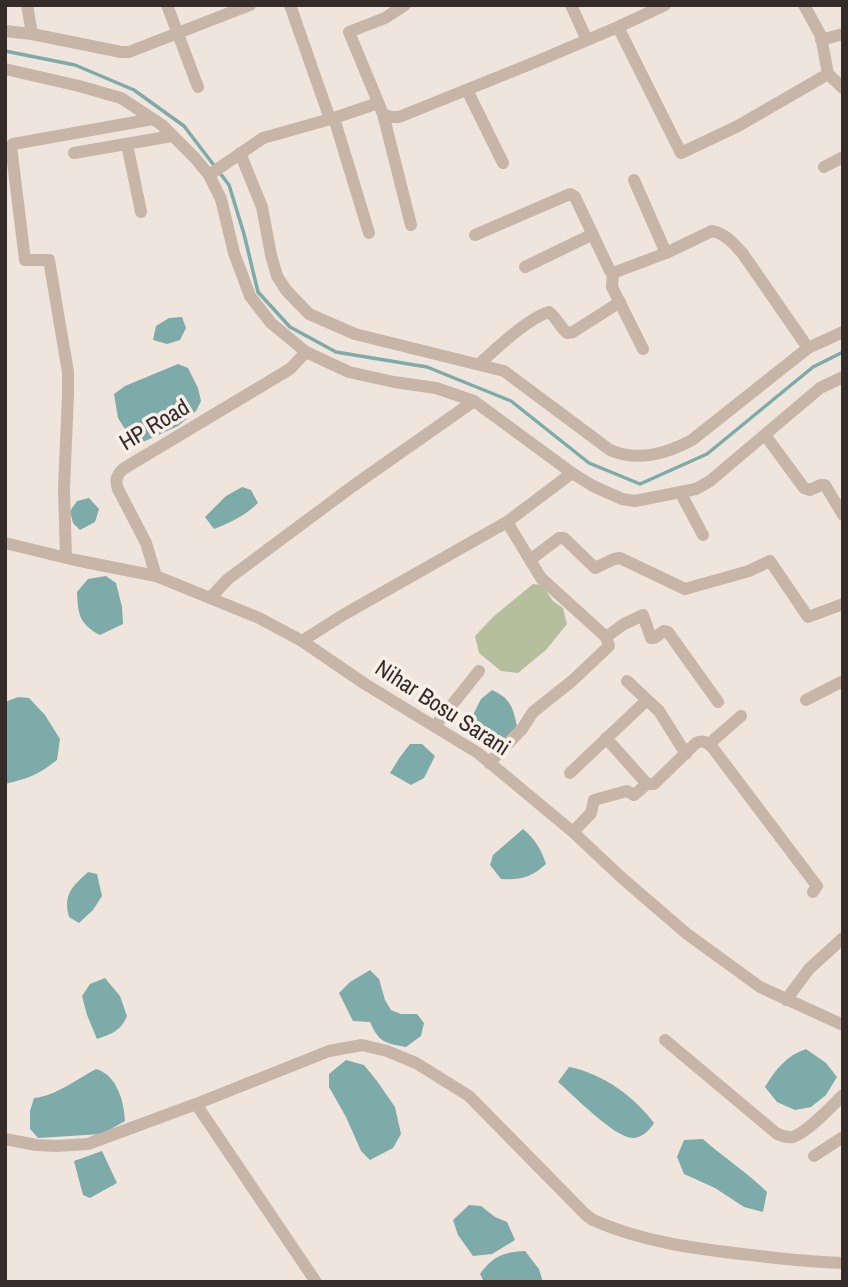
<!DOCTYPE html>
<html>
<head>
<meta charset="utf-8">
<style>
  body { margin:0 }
  #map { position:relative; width:848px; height:1287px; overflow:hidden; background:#f0e5dc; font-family:"Archivo Narrow",sans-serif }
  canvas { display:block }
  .frame { position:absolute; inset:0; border:7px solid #352b28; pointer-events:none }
</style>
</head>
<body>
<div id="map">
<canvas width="848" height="1287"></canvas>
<div class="frame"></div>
</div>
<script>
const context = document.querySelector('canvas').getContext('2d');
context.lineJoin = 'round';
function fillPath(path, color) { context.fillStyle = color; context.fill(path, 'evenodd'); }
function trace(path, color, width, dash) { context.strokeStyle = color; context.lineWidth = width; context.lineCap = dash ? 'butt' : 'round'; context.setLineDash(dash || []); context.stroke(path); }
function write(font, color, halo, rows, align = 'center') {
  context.font = font + ' "Archivo Narrow",sans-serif'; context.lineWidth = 7; context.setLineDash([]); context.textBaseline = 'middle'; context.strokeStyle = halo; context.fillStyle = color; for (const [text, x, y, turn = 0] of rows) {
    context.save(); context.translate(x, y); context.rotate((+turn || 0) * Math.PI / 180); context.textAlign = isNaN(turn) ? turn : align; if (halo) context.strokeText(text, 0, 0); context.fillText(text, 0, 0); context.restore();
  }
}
fillPath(new Path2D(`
  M533,584L542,585L553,601L563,608L567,624L546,650L518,673L501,671L479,653L475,636L494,616Z`), '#b5be9d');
fillPath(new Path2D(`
  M182,317L186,328L180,340L167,344L153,340L156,326L169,318Z
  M178,364L188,368L198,388L201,401L196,411L178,426L143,442L131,439L118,418L114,394L125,386Z
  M242,487L251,490L258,503C246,515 230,523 214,529L205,517L226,496Z
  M89,498L99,509L95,522L80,530L73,523L70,511L77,501Z
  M106,576L116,583L122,607L123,624L100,635C79,624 78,614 77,592L88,579Z
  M492,690C510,698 513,707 517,726L493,751L477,742L470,721L481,699Z
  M18,697L29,698L45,715L60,739L57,760C40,774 27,779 5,784V702Z
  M410,744H422L435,756L424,778L411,785L390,773L400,757Z
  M523,829C535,839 541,849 546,864C531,878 520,880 501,879L490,865L493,855Z
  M88,872L97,874L102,896L93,910L79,923L69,917C63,894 72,887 88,872Z
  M370,970L379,979L385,1000L391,1010L401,1014H417L424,1023L421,1036L406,1047C384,1043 379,1042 370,1022L353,1021L339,993L350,982Z
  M105,978L120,996L127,1016C121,1031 111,1034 97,1039L87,1015L82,996L90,984Z
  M806,1049L826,1063L837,1077L826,1095L811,1107L795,1110L777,1102L765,1087C775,1070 787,1055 806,1049Z
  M346,1060L364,1065L377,1081L395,1107L401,1134L393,1148L370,1160L361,1151L346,1117L329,1087V1074Z
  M569,1067C602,1073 635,1097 654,1123C649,1131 642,1138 632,1138C614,1137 573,1095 558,1082Z
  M96,1069C117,1075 124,1101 125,1121L102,1134L38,1138L30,1129V1111L34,1098C56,1096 77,1079 96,1069Z
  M703,1139C724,1158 747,1172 767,1192L763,1212L744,1207L715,1188L684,1174L677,1157L684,1140Z
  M102,1151L117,1183L90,1198L83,1195L74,1161Z
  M469,1205L481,1206L495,1217L507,1222L515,1240L492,1254L473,1256L458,1235L453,1220Z
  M525,1251L539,1269L543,1282H484L480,1274C493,1256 504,1252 525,1251Z`), '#7dabaa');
trace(new Path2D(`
  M5,51L75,65L134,90L184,126L229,185L244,234L258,292L290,327L336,352L427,367L511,401L589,463L640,484L707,454L813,367L843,352`), '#7dabaa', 3.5);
trace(new Path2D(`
  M27,5L32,34
  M167,5L198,87
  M290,5L330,119
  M405,5L385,18L349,32L383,114L391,117H399L533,63L618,27L681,153L738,126L828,74L843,88
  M571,5L587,40
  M804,5L821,36L828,74
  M618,27L665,5
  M5,31L32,34L121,52H129L250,5
  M821,40L843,34
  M5,69L79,86L121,98L162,125L195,158L209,175L221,199L234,253L250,296L271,323L306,352L349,372L394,382L436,388L474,401L572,473L593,486L622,499L635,501L696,489L710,481L820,388L843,377
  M467,90L503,163
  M383,114L411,225
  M334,118L369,233
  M127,144L141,212
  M74,153L172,136
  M240,153L262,207L271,255L277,276L286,290L309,314L355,334L504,371L610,450C637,462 666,454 692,440L808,348
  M824,167L843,157
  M209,175L263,138L334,118L378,103
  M634,180L666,253
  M475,235L570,194L575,197L610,271L613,273L666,253L712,231C725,233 735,245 743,254L808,348L843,332
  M525,267L593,234
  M613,273L612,287L643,349
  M479,364C496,349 528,318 549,312C557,318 559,326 567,333L573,332L620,302
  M765,435L804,488L810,490L821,485H825L843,515
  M680,492L703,535
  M5,543L75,560L156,576L259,618L302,641L365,684L478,753L573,832L622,878L687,934L760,987L843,1025
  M66,558L64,489L68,395V372L49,260H25L11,146L13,144L153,119
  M530,560L559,538H564L595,568L614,559L620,558L685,589L749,571L770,561L808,617L843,604
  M156,576L146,543L118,489C115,480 116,476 123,469L290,369L306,352
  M210,598L228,579L353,486L474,401
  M606,637L624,624L643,615L651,638H654L664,631L668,632L718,702
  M302,641L343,615L507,522L572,473
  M627,681L659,711L686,754
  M806,700L843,681
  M435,726L479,671
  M606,738L647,784
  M709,744L741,716
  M489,763L522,729L533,712L572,681L609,646L606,637L541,578L507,522
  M570,773L647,700
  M573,832L591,813L594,800L627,791L634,795L647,784H654L696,743C703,740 707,742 712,747L817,886L813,892
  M786,1000L809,969L843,938
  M665,1040L776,1133C781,1136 786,1138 793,1137C808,1132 831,1107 843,1095
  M196,1104L316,1282
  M5,1139L36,1145L56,1146L88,1144L196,1104L329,1051L362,1045L387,1051L416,1063L469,1096L586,1215L593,1220C642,1242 697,1249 751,1255C782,1259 812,1262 843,1263
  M814,1156L843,1137`), '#c7b5a8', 12);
write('23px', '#352b28', '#f8f0e8', [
  ["HP Road",155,426,-31],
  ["Nihar Bosu Sarani",442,709,33]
]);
</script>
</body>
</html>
